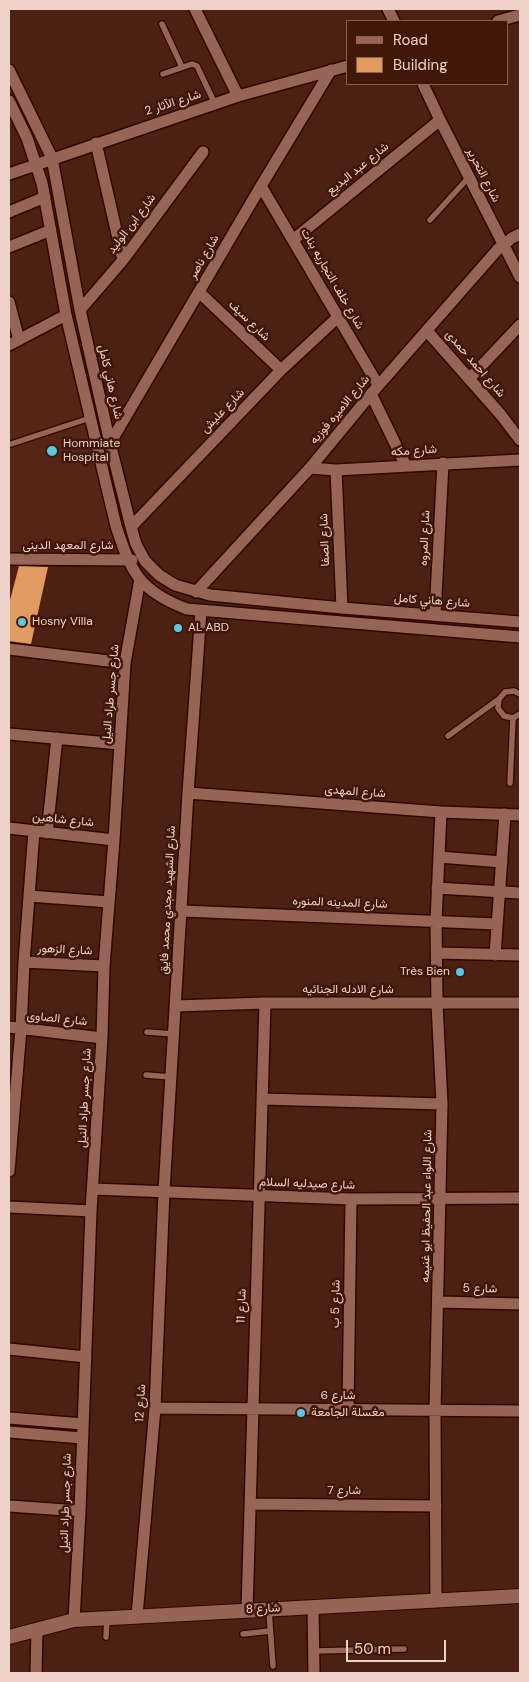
<!DOCTYPE html>
<html>
<head>
<meta charset="utf-8">
<style>
  body { margin:0 }
  #map { position:relative; width:529px; height:1682px; overflow:hidden; background:#4c2114; font-family:"DM Sans",sans-serif }
  canvas { display:block }
  .frame { position:absolute; inset:0; border:10px solid #eed1c8; pointer-events:none }
  .legend { position:absolute; left:346px; top:20px; width:162px; height:65px; box-sizing:border-box; background:#41170a; border:1px solid #866156; margin:0; padding:6px 9px; list-style:none; font-size:15px; color:#eed1c8 }
  .legend li { display:flex; align-items:center; gap:10px; height:25px }
  .legend b { width:25px; border:1px solid #866156 }
  .scale { position:absolute; left:346px; top:1640px; width:100px; height:22px; box-sizing:border-box; border:2px solid #eed1c8; border-top:0; padding-left:6px; font-size:15px; line-height:18px; white-space:nowrap; color:#eed1c8; -webkit-text-stroke:4px #41170a; paint-order:stroke }
</style>
</head>
<body>
<div id="map">
<canvas width="529" height="1682"></canvas>
<div class="frame"></div>
<ul class="legend">
<li><b style="height:6px;background:#966555"></b>Road</li>
<li><b style="height:14px;background:#e39a61"></b>Building</li>
</ul>
<div class="scale">50 m</div>
</div>
<script>
const context = document.querySelector('canvas').getContext('2d');
context.lineJoin = 'round';
function fillPath(path, color) { context.fillStyle = color; context.fill(path, 'evenodd'); }
function trace(path, color, width, dash) { context.strokeStyle = color; context.lineWidth = width; context.lineCap = dash ? 'butt' : 'round'; context.setLineDash(dash || []); context.stroke(path); }
function write(font, color, halo, rows, align = 'center') {
  context.font = font + ' "DM Sans",Vazirmatn,sans-serif'; context.lineWidth = 5; context.setLineDash([]); context.textBaseline = 'middle'; context.strokeStyle = halo; context.fillStyle = color; for (const [text, x, y, turn = 0] of rows) {
    context.save(); context.translate(x, y); context.rotate((+turn || 0) * Math.PI / 180); context.textAlign = isNaN(turn) ? turn : align; if (halo) context.strokeText(text, 0, 0); context.fillText(text, 0, 0); context.restore();
  }
}
fillPath(new Path2D(`
  M62,321L121,554L9,555V349Z`), '#572515');
fillPath(new Path2D(`
  M19,566L48,567L31,644L9,641V604Z`), '#e39a61');
const service = new Path2D(`
  M162,24L182,67
  M163,74L192,64L197,66L215,104
  M430,220L469,177
  M11,444L90,418
  M499,699L498,708L504,716L513,718L520,714
  M448,736L499,699L505,692L514,691L520,694
  M510,783L513,718
  M147,1032L174,1034
  M146,1075L171,1077
  M269,1611L273,1666
  M243,1634L270,1631
  M106,1637L107,1619
  M314,1651L404,1649`);
const minor = new Path2D(`
  M195,9L238,96
  M388,9L394,21
  M498,21L520,15
  M9,70L52,158L80,310L110,443L131,527L136,544L145,561L159,575L175,585L210,595L342,608L520,622
  M423,84L440,120L520,277
  M9,101L27,138L42,183L66,315L116,526C131,572 139,591 187,609L520,637
  M96,143L123,260
  M9,174L238,96L348,66
  M261,186L378,385
  M9,212L45,197
  M293,240L440,120
  M9,247L51,230
  M199,292L281,370
  M9,302L19,340
  M80,310L123,260L203,152
  M427,331L501,415L520,440
  M9,345L66,315
  M469,379L520,325
  M371,394L406,466
  M109,445L261,186L331,70
  M310,468L336,470L520,460
  M336,470L342,608
  M131,527L281,370L338,317
  M9,559L132,560
  M196,592L310,468L371,394L498,249L512,238L520,234
  M435,615L443,463
  M9,649L125,663
  M9,734L120,744
  M188,793L441,812L520,815
  M9,828L114,840
  M47,833L57,738
  M439,857L502,862
  M437,888L520,893
  M29,896L109,902
  M182,911L497,924
  M437,953L520,955
  M495,955L505,814
  M24,962L104,966
  M175,1006L265,1003H520
  M9,1027L102,1038
  M262,1099L442,1104
  M9,1171L21,1029L24,962L34,831
  M93,1189L351,1199L520,1198
  M9,1207L91,1211
  M439,1302L520,1304
  M9,1349L86,1357
  M155,1408L520,1411
  M348,1410L351,1199
  M9,1418L83,1424
  M9,1432L82,1438
  M251,1504L436,1506
  M9,1506L80,1511
  M436,1600L435,1411L442,1104L437,1004L436,921L441,812
  M313,1607L314,1673
  M247,1610L265,1003
  M137,1616L155,1408L164,1191L188,793L201,611
  M74,1620L80,1511L91,1211L102,1038L104,966L114,840L125,663L140,579
  M36,1673L37,1630`);
const tertiary = new Path2D(`
  M9,1637L74,1620L520,1596`);
trace(service, '#300800', 8);
trace(minor, '#300800', 14);
trace(tertiary, '#300800', 16);
trace(service, '#966555', 5.5);
trace(minor, '#966555', 11);
trace(tertiary, '#966555', 14);
for (const [x, y, r, color] of [
  [52,451,6,"#5ac8e5"],
  [22,622,5,"#5ac8e5"],
  [178,628,5,"#5ac8e5"],
  [460,972,5,"#5ac8e5"],
  [301,1413,5,"#5ac8e5"]
]) { const dot = new Path2D(); dot.arc(x, y, r, 0, 2 * Math.PI); context.fillStyle = color; context.fill(dot); trace(dot, '#41170a', 2); }
write('12px', '#eed1c8', '#41170a', [
  ["شارع الآثار 2",173,103,-18],
  ["شارع عبد البديع",358,169,-39],
  ["شارع التحرير",483,175,63],
  ["شارع ابن الوليد",132,224,-53],
  ["شارع ناصر",204,257,-60],
  ["شارع خلف التجاريه بنات",332,279,60],
  ["شارع سيف",249,321,44],
  ["شارع احمد حمدى",475,364,49],
  ["شارع هاني كامل",110,382,77],
  ["شارع الاميره فوزيه",340,410,-50],
  ["شارع عليش",223,411,-46],
  ["شارع مكه",414,451,-4],
  ["شارع المروه",425,538,-87],
  ["شارع الصفا",325,540,-92],
  ["شارع المعهد الدينى",68,546],
  ["شارع هاني كامل",432,601,4],
  ["شارع جسر طراد النيل",111,694,-85],
  ["شارع المهدى",355,792,4],
  ["شارع شاهين",63,820,6],
  ["شارع الشهيد مجدي محمد فايق",168,900,-87],
  ["شارع المدينه المنوره",340,903,2],
  ["شارع الزهور",65,950,3],
  ["شارع الادله الجنائيه",348,990],
  ["شارع الصاوى",57,1019,6],
  ["شارع جسر طراد النيل",85,1098,-87],
  ["شارع صيدليه السلام",307,1184,2],
  ["شارع اللواء عبد الحفيظ ابو غنيمه",427,1206,-89],
  ["شارع 5",480,1289,1],
  ["شارع 5 ب",336,1304,-89],
  ["شارع 11",242,1306,-88],
  ["شارع 6",338,1396],
  ["شارع 12",141,1403,-87],
  ["شارع 7",344,1491],
  ["شارع جسر طراد النيل",66,1503,-88],
  ["شارع 8",263,1609,-3]
]);
write('12px', '#eed1c8', '#41170a', [
  ["Hommiate",63,444],
  ["Hospital",63,458],
  ["Hosny Villa",32,622],
  ["AL ABD",188,628],
  ["Très Bien",450,972,"right"],
  ["مغسلة الجامعة",311,1413]
], 'left');
</script>
</body>
</html>
